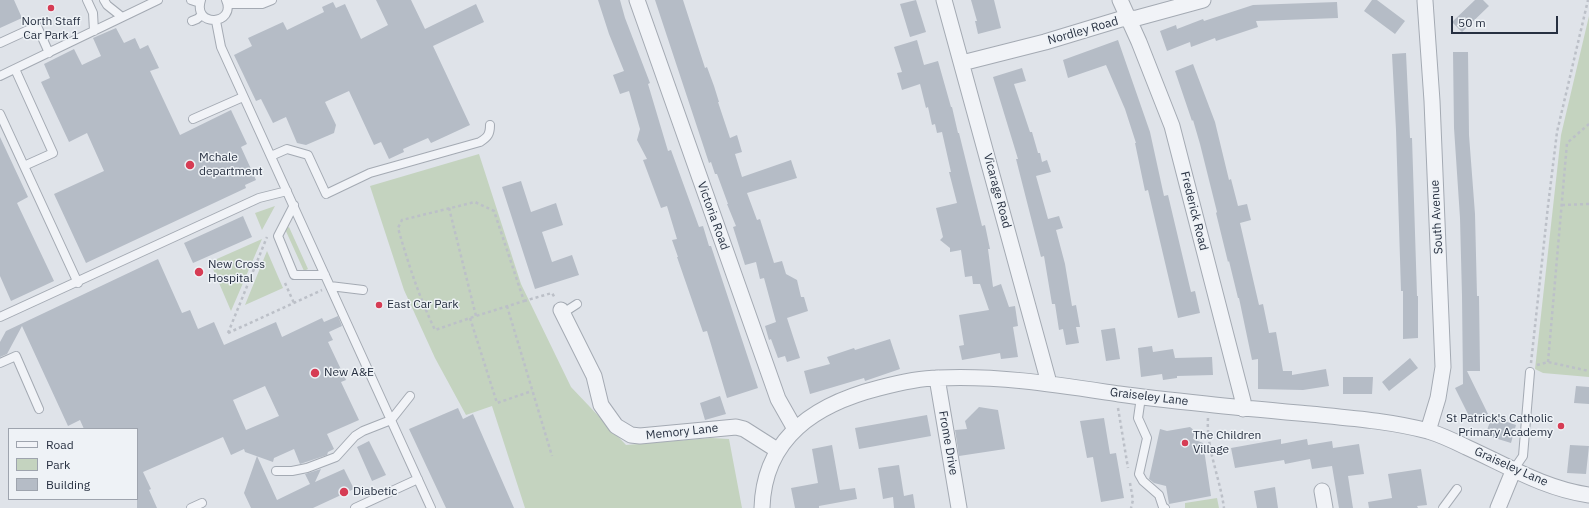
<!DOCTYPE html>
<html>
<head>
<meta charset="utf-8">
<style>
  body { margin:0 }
  #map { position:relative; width:1589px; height:508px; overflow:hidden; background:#dfe3e9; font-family:"IBM Plex Sans",sans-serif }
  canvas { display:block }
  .legend { position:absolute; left:8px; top:428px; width:130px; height:72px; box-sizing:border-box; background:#eef2f6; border:1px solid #9ea4ae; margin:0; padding:5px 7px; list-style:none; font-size:12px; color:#273041 }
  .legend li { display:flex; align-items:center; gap:8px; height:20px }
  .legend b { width:20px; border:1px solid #9ea4ae }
  .scale { position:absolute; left:1451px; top:16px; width:107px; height:18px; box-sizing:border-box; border:2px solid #273041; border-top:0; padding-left:5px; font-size:12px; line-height:14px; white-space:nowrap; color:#273041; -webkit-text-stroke:3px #eef2f6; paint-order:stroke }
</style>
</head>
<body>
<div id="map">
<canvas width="1589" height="508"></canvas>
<ul class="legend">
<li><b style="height:5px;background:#f1f3f7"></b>Road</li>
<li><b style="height:11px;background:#c4d3bf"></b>Park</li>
<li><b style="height:11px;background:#b5bcc6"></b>Building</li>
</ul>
<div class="scale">50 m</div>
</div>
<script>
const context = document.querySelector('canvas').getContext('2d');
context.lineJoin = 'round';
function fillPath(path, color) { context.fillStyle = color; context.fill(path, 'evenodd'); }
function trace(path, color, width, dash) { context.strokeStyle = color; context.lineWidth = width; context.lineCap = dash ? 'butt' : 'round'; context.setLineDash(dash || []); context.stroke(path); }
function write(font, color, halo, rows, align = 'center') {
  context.font = font + ' "IBM Plex Sans",sans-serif'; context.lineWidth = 3; context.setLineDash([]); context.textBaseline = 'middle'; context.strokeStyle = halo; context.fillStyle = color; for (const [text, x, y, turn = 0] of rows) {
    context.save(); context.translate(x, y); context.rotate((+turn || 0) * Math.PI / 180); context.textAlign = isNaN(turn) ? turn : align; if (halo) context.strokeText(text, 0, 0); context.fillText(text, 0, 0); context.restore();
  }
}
fillPath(new Path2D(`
  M1589,16V377L1543,373L1535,369L1561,135Z
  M479,154L521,284L571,387L626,445L711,438L729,439L742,508H525L492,406L466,415L435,358L404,290L370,186Z
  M275,206L262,230L255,213Z
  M289,227L308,269L304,271L285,229Z
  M262,239L231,311L210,262Z
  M267,251L283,288L245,305Z
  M1217,498L1219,508H1185V503Z`), '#c4d3bf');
fillPath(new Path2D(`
  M0,0H14L22,18L0,28Z
  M376,0H411L425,29L476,4L484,22L433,46L470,125L431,143L428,138L403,149L404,152L389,159L381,142L374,145L349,91L325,102L336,125L334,133L306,145L297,143L286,117L273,123L261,99L256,101L234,55L252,46L248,38L283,22L287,30L324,12L322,7L333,2L336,8L345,4L361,39L388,25Z
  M598,0H620L625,18L650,83L648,84L668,151L671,150L699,227L703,226L709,246H711L758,388L727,398L707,331L703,332L677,257H678L672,240L677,239L667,206L661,208L643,160L647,159L637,140L640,129L629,91L620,94L613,75L624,71L609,34Z
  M655,0H683L705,68L707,67L714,86L719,102H718L730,138L737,135L742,152L735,154L742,177L791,160L797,178L747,193L757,220L760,219L774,263L782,261L786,274L797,280L801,297H804L808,311L787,318L800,358L787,362L785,356L778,358L771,339L769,340L765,326L776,322L764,278L760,279L756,262L745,265L733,227L736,226L727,204H728L717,174H715L711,162L709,163Z
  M916,0L926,32L910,37L900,4Z
  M971,0H994L1001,28L978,34L975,21H977Z
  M1372,0H1377L1405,21L1395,34L1364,11Z
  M1475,0H1483L1489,6L1462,32L1452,22Z
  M1337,2L1338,18L1256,21L1258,27L1216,41L1215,38L1191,47L1190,42L1167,51L1160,31L1176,25L1177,29L1203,19L1204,21L1253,5Z
  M116,28L124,43L135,38L140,49L148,45L159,68L150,71L180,135L231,110L247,144L241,147L256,180L245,185L246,188L86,263L54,194L104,171L87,133L69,142L41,82L50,78L44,64L74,49L82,65L101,56L93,38Z
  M917,40L924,65L938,61L951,107H952L958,133H959L982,226L985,225L990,249H988L993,287L1001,284L1009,307L1015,306L1018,326L1013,327L1018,357L1001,359L1000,353L962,360L959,346L964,345L959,315L989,310L980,284H973L972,276L965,277L961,250L950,252V248L940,240L943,237L936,208L957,203L949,172H951L942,132L937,133L935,124L932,125L928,107L926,108L920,84L902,90L897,73L902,72L894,47Z
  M1118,40L1150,132L1164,196L1168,195L1191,292L1195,291L1200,313L1178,318L1148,190L1145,191L1135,143H1136L1125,109L1106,65L1068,78L1063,60Z
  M1453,52H1468L1469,135L1475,214L1477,296H1479L1480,371H1467L1488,414L1472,422L1455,388L1463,384L1462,296L1460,218L1454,128Z
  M1406,53L1410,138H1412L1417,296H1418V338L1403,339V291H1401L1396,130L1392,54Z
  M1193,64L1215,122L1229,180L1231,179L1238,206L1247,204L1251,220L1240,223L1259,305L1263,304L1269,333L1276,332L1283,371H1292V375L1326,369L1329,386L1303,390L1258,389V359L1252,360L1239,298H1238L1229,261L1228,262L1216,213L1217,212L1200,144L1193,120L1192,121L1175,71Z
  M1022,68L1026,81L1014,84L1030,132H1032L1038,153H1040L1042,162L1047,160L1051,172L1036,176L1048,219L1059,216L1063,228L1056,230L1065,264L1072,306L1076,305L1080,327H1076L1079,343L1066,345L1063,329L1059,330L1055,304H1052L1044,256L1041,257L1016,159H1018L993,77Z
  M0,137L28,197L17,203L54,281L11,301L0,276Z
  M521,181L531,212L556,203L563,225L542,232L552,262L572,255L579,275L535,289L502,187Z
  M243,216L252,237L193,263L184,243Z
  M158,259L182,313L190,310L198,329L214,322L224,345L276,322L282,337L322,318L324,322L338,316L342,326L329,332L333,340L328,342L346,380L341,382L359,420L327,434L334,449L328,452L327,455L300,464L294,449L274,458L273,462L245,452L244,449L231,455L223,437L143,472L151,489L149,490L157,508H137V429H84L80,420L68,426L22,326L7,354L0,357V342L6,331ZM265,386L279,416L246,430L233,400Z
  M1115,328L1120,359L1106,361L1101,330Z
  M890,339L900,369L865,381L864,378L810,394L804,371L830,364L827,357L854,348L855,350Z
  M1152,346L1153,352L1173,349L1175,358L1212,357L1213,375L1177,376V378L1163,380L1162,374L1141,377L1138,348Z
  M1410,358L1418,368L1389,391L1382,382Z
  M1343,377H1373L1372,394H1343Z
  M1576,386L1589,387V404L1574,403Z
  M720,396L726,414L705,420L700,403Z
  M979,407L998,410L1005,449L959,456L955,430L967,429L965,421Z
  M458,408L463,419L473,414L514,508H446L409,429Z
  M927,415L931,436L859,449L855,428Z
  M1492,417L1516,425L1511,443L1485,435Z
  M1104,418L1110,454L1116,453L1124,498L1101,502L1093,457L1087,458L1080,421Z
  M1190,427L1195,431L1193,439L1203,443L1211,496L1169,504L1166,486L1154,483L1149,479L1160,429L1167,431Z
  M1281,439V444L1307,439L1308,445L1332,441L1333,448L1359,444L1364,474L1348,476L1353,508H1339L1332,466L1312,469L1310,459L1285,464L1284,460L1235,468L1231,448Z
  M369,441L386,475L372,481L357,447Z
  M832,445L840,490L855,488L857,499L819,506V508H795L791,488L818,483L812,449Z
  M1570,445L1589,446L1586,474L1567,473Z
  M257,456L277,500L310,484L305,474L321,469L315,482L344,469L354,489L313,508H251L244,493Z
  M899,465L904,496L913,494L915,508H894L893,497L883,499L878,468Z
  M1421,469L1427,505L1417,506L1418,508H1369L1368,502L1392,498L1388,474Z
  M1275,487L1278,508H1257L1254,491Z`), '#b5bcc6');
const service = new Path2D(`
  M87,0L93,13L94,31
  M104,0L107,5L122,17
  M191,0L200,3
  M201,0C192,28 237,25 226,0
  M228,4H262L272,0
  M192,21L197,19L202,15
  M216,21L221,47L431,508
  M0,43L37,26L49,53
  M15,69L53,153L24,166
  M0,76L158,0
  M0,114L78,283
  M193,119L243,97
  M271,156L287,149L308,155L326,194L370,173L480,142C488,137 490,134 490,125
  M294,205L278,236L294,275H325
  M330,286L363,290
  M563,313L577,304
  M0,317L259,198L287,191
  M0,363L16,356L39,409
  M1141,397L1138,418L1147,438L1139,474L1143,481L1159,495L1163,507L1165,508
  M1514,469L1523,456L1530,372
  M276,471H292L307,468L336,457L355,436L363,431L391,420L410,396
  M191,508L202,503
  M355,508L418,479
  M1443,508L1457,489`);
const minor = new Path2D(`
  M637,0L778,399L795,429
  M944,0L1049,383
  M1120,0L1139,42L1172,126L1243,401V409
  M1425,1L1432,101L1443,367L1438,398L1428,431
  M962,63L1045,42L1121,19L1137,18L1203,0
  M561,310L594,376L601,405L616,426L631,435L640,436L736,427L744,429L777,450
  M937,378L959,508
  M1322,491L1325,508
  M762,508C764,437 816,404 879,388C898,383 918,378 938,378C999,375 1059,385 1119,394C1148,398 1177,401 1206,404C1241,408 1276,411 1310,414C1350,418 1390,421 1428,431C1441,435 1454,441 1466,447C1506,465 1545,489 1589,495
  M1498,508L1514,469`);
trace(service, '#a4aab3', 10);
trace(minor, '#a4aab3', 17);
trace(new Path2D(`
  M1562,205L1589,204
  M449,208L476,316L435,330C419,297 408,263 398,228L402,220L475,202L494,211L524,301L476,316
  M285,283L294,303
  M524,301L552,293L555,298
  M507,306L552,456
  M470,318L497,403L532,391
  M228,333L267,237
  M228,333L322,290
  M1548,362L1567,143L1589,124
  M1531,363L1548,206L1557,132L1588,0
  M1537,365L1548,362L1589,371
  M1118,408L1128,468
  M1208,418C1206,448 1220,478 1224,508
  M1130,483L1133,500L1131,508`), '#bcc0c8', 2.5, [3, 3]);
trace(service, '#f1f3f7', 8);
trace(minor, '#f1f3f7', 15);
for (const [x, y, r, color] of [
  [51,8,4,"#d63c54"],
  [190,165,5,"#d63c54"],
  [199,272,5,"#d63c54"],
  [379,305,4,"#d63c54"],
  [315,373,5,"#d63c54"],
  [1561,426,4,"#d63c54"],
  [1185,443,4,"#d63c54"],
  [344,492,5,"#d63c54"]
]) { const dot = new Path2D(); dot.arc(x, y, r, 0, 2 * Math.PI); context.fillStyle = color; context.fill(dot); trace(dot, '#eef2f6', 1.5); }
write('12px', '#273041', '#eef2f6', [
  ["North Staff",51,22,"center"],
  ["Car Park 1",51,36,"center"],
  ["Mchale",199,158],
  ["department",199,172],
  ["New Cross",208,265],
  ["Hospital",208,279],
  ["East Car Park",387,305],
  ["New A&E",324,373],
  ["St Patrick's Catholic",1553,419,"right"],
  ["Primary Academy",1553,433,"right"],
  ["The Children",1193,436],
  ["Village",1193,450],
  ["Diabetic",353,492]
], 'left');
write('12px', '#273041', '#eef2f6', [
  ["Nordley Road",1083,31,-16],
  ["Vicarage Road",997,191,75],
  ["Frederick Road",1194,211,76],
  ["Victoria Road",713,216,70],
  ["South Avenue",1437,217,-93],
  ["Graiseley Lane",1149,397,7],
  ["Memory Lane",682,432,-6],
  ["Frome Drive",948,443,80],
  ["Graiseley Lane",1511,467,24]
]);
</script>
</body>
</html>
